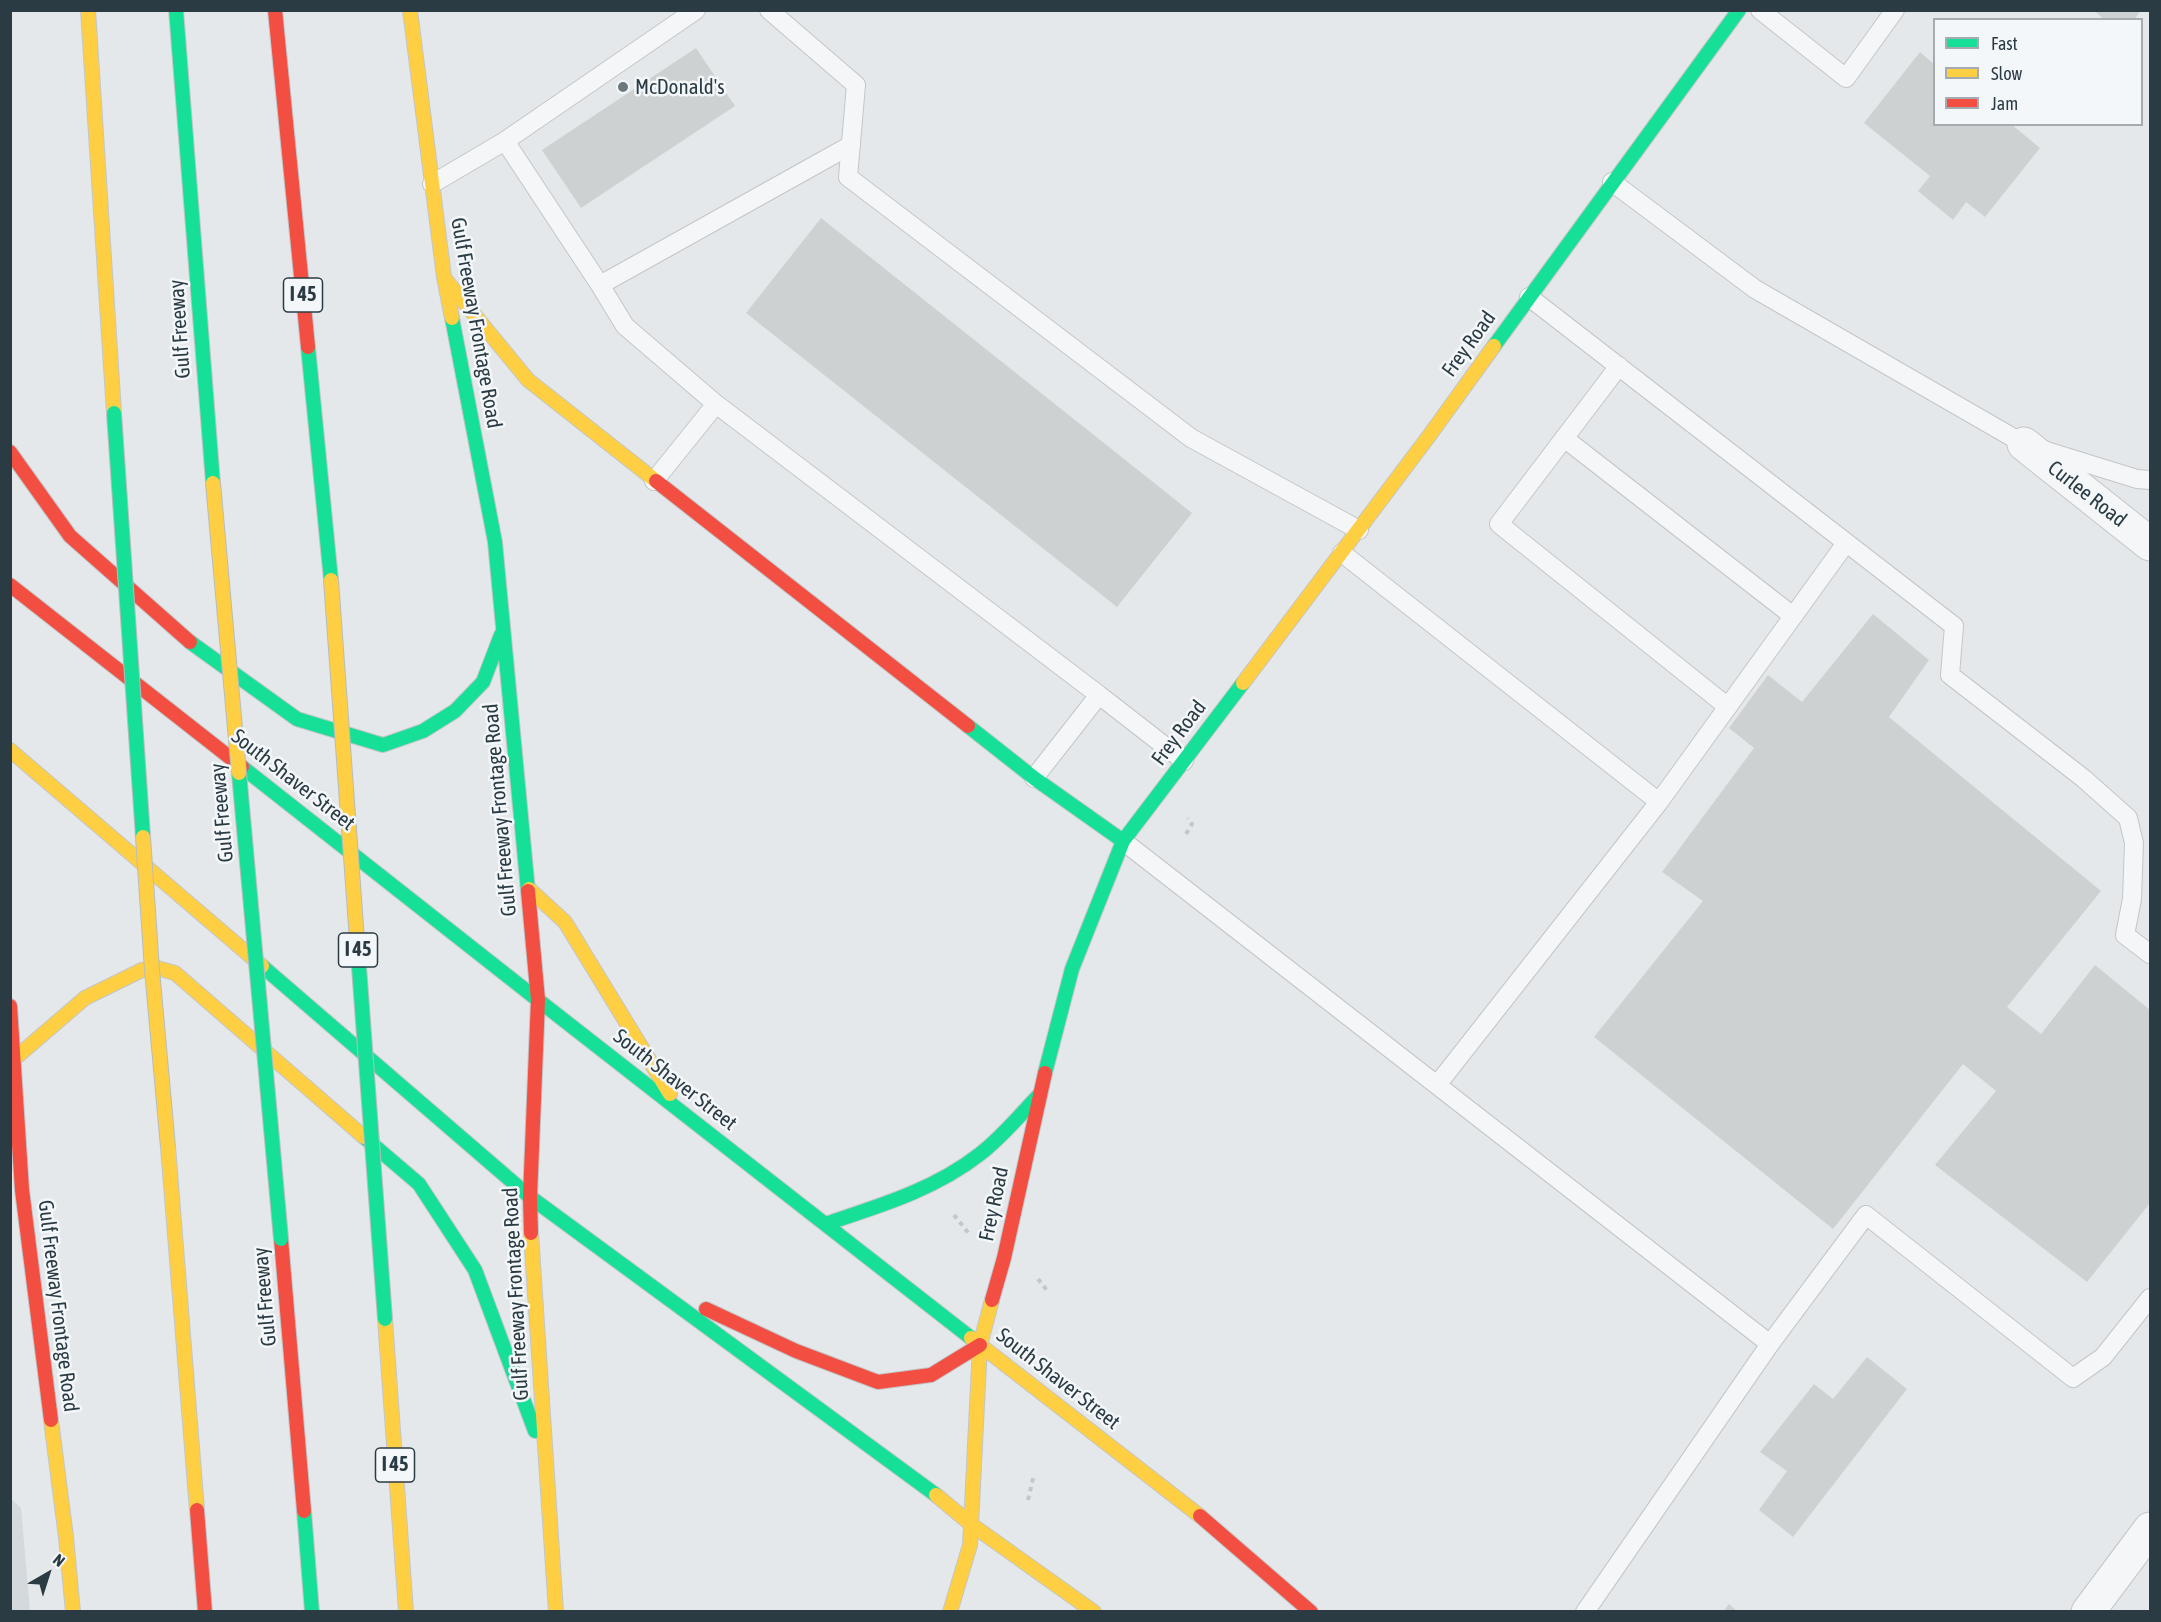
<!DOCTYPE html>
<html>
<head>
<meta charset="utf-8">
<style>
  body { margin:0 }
  #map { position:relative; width:2161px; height:1622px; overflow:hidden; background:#e5e8ea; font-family:"Asap Condensed",sans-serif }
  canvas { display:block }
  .frame { position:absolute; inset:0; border:12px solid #2b3b44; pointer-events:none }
  .legend { position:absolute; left:1933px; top:18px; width:210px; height:108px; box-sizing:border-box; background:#f4f7f9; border:2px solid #a4acb1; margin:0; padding:8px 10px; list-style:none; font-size:18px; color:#2b3b44 }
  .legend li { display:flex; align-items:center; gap:12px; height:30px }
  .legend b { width:30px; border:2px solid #a4acb1 }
  .north { position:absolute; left:18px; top:1544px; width:60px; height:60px; -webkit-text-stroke:4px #f4f7f9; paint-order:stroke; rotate:39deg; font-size:16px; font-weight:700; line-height:24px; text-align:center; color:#2b3b44 }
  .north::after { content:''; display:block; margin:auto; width:21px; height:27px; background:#2b3b44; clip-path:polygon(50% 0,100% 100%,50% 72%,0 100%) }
</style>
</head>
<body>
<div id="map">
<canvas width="2161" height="1622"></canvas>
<div class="frame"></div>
<ul class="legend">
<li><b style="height:8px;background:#16e098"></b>Fast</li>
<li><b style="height:8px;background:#ffcf43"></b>Slow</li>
<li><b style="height:8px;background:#f24e42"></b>Jam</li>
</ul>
<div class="north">N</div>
</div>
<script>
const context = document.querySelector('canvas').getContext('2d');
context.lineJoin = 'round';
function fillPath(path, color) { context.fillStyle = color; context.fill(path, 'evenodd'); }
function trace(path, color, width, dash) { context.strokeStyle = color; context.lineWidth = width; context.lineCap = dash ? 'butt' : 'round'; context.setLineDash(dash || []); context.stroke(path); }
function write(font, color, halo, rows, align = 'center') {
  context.font = font + ' "Asap Condensed",sans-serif'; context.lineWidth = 5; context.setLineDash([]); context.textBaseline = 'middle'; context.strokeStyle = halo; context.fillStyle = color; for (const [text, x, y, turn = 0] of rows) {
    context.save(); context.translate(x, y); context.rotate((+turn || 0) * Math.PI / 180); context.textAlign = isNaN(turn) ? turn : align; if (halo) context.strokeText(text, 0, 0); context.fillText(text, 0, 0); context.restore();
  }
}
fillPath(new Path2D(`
  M11,1499L21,1508L30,1611H11Z`), '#d4d9dd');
fillPath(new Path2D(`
  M2093,10H2141L2134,20H2105Z
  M696,48L735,106L581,208L542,150Z
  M1920,52L1934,64V124H2011L2040,148L1985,217L1966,202L1953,220L1918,191L1930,176L1864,123Z
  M821,218L1192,513L1117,607L746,313Z
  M1873,614L1929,660L1889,717L2101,891L2007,1007L2041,1034L2095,965L2150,1010V1203L2087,1282L1935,1165L1996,1091L1963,1064L1833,1229L1594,1037L1703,901L1662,872L1754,748L1729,728L1768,675L1802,702Z
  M1867,1357L1907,1389L1793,1537L1759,1510L1787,1471L1760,1452L1814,1384L1833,1399Z
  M1729,1604L1738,1612H1723Z`), '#ced1d2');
const lane = new Path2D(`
  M769,10L856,85L848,177L1191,438L1359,530
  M1760,10L1846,78L1895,10
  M505,141L600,285L851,145
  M1612,182L1755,289L2024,444L2137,479L2150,480
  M432,184L505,141L696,10
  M600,285L625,326L716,404
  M1529,297L1954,626L1950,675L2083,778L2128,818L2134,843L2132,899L2125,935L2150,954
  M1619,366L1499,524L1728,707
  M1564,438L1793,616
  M654,481L716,404L1099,695L1034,778
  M1342,553L1659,802L1437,1085
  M1099,695L1184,761
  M1659,802L1846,543
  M1123,841L1770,1344L1585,1612
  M1770,1344L1866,1215L2073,1378L2103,1357L2150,1298`);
const street = new Path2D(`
  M2024,444L2150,544
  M2088,1612L2150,1529`);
const fast = new Path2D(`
  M176,10L213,483
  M452,318L495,542L528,891
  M1494,346L1739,10
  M308,347L331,580
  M190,642L297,719L383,745L423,731L455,711L483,682L501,635
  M968,726L1034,778L1123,841
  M242,767L538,1000
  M262,966L530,1197
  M538,1000L971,1338
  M1045,1073L1072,969L1123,841L1243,683
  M364,1137L419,1184L475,1270L535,1431
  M530,1197L936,1495
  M825,1224C879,1206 934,1190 980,1154C1002,1137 1020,1115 1039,1095
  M304,1511L312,1612`);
const slow = new Path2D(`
  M88,10L114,413
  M410,10L444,277L452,318
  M445,279L528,380L656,481
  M1243,683L1429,436L1494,346
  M10,750L262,966
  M529,889L565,922L670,1094
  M13,1060L85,998L142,970L157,968L175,973L364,1137
  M168,1147L197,1510
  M531,1233L556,1612
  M385,1319L406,1612
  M971,1338L1200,1516
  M51,1420L66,1537L73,1612
  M936,1495L972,1525L1094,1612
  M950,1612L970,1545L980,1345L992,1300`);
const jam = new Path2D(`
  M275,10L308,347
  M10,452L70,536L190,642
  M656,481L968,726
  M10,585L242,767
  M528,891L538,1000L530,1197L531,1233
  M10,1006L22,1190L51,1420
  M281,1239L304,1511
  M992,1300L1004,1258L1045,1073
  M706,1309L796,1351L878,1382L931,1375L980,1345
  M197,1510L205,1612
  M1200,1516L1311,1612`);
trace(lane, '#c3c6c8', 20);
trace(street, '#c3c6c8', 35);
trace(fast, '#c3c6c8', 16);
trace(slow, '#c3c6c8', 16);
trace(jam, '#c3c6c8', 16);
trace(new Path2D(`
  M1186,834L1192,824L1188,818
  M954,1215L970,1235
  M1038,1279L1049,1293
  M1028,1500L1034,1474`), '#c3c7c9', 4, [4.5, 4.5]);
trace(lane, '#f5f6f7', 18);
trace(street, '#f5f6f7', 33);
trace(fast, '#16e098', 14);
trace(slow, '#ffcf43', 14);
trace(jam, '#f24e42', 14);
const fastBridge = new Path2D(`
  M114,413L143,837
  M239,773L281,1239
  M357,940L385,1319`);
const slowBridge = new Path2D(`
  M213,483L239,773
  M331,580L357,940
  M143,837L152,970L168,1147`);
trace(fastBridge, '#b7bcbf', 16, []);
trace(slowBridge, '#b7bcbf', 16, []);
trace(fastBridge, '#16e098', 14);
trace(slowBridge, '#ffcf43', 14);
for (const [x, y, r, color] of [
  [623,87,6,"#6c787e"]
]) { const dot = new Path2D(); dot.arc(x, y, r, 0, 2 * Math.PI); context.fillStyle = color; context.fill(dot); trace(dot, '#f4f7f9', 2); }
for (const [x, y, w] of [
  [303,295,39],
  [358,950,39],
  [395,1465,39]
]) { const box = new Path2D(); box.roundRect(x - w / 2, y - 17, w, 34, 4.5); context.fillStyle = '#f4f7f9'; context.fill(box); trace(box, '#2b3b44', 1.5); }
write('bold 20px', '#2b3b44', null, [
  ["I 45",303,295],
  ["I 45",358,950],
  ["I 45",395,1465]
]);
write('21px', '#2b3b44', '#f4f7f9', [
  ["McDonald's",635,87]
], 'left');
write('21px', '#2b3b44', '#f4f7f9', [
  ["Gulf Freeway Frontage Road",476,323,80],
  ["Gulf Freeway",180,329,-94],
  ["Frey Road",1469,344,-54],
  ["Curlee Road",2087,494,38],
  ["Frey Road",1179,733,-53],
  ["South Shaver Street",293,780,38],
  ["Gulf Freeway Frontage Road",500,810,-95],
  ["Gulf Freeway",222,813,-95],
  ["South Shaver Street",675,1080,38],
  ["Frey Road",994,1204,-78],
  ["Gulf Freeway Frontage Road",516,1294,-93],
  ["Gulf Freeway",265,1297,-95],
  ["Gulf Freeway Frontage Road",58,1306,83],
  ["South Shaver Street",1058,1379,38]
]);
</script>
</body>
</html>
